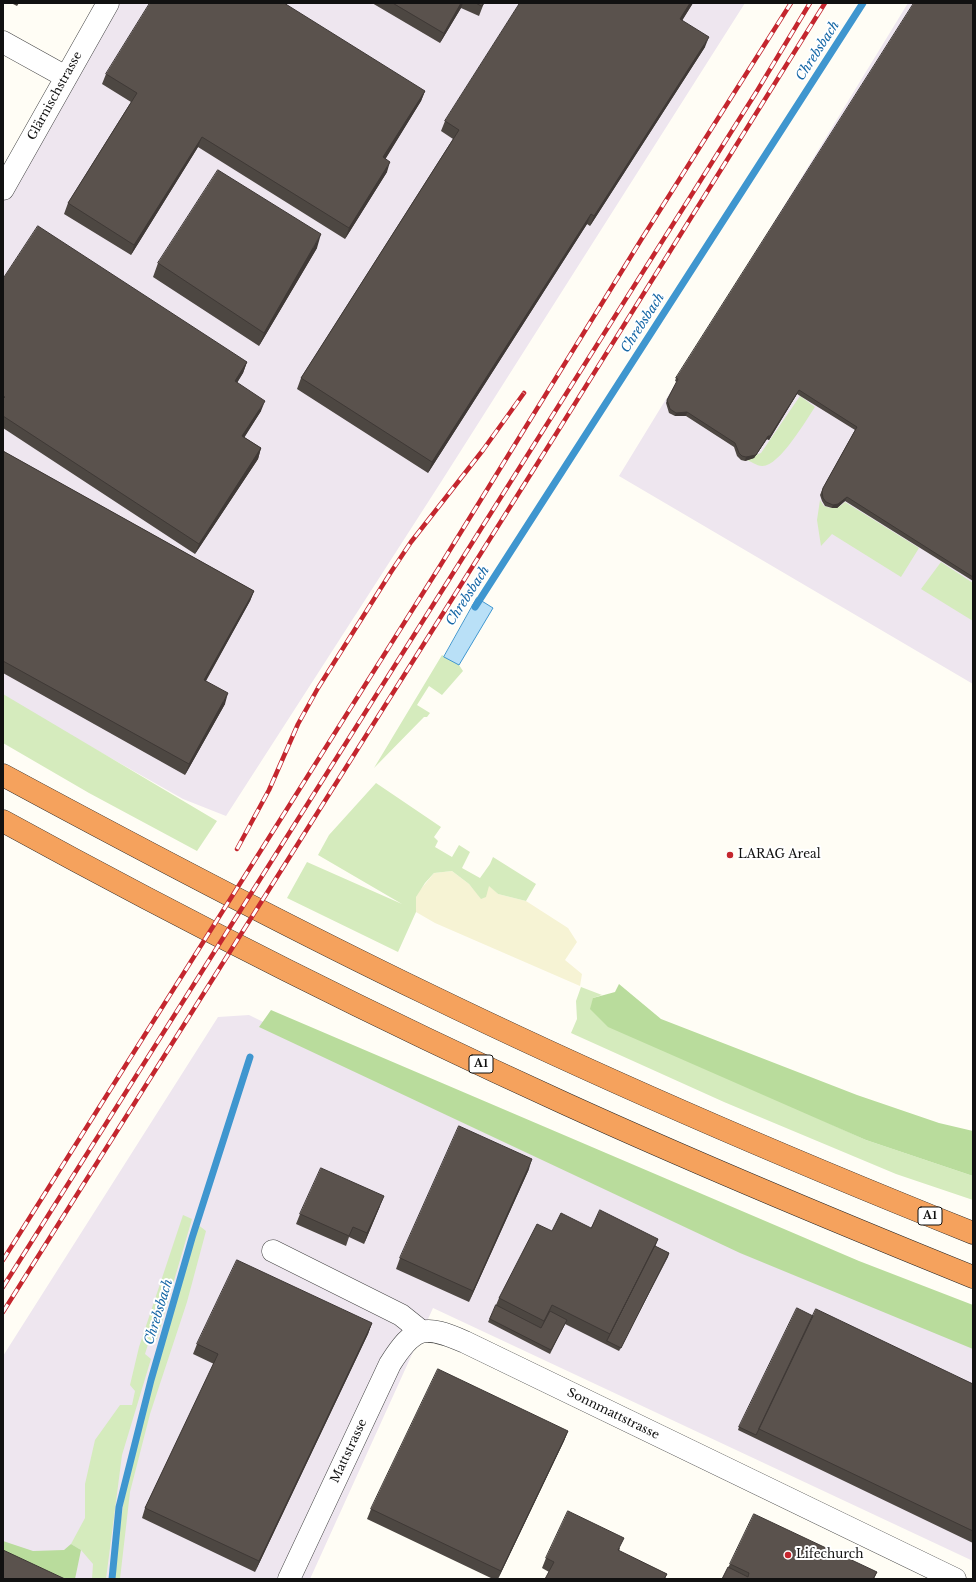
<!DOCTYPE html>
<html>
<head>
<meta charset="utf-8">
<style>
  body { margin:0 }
  #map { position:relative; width:976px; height:1582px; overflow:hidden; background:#fffdf5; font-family:"Libre Baskerville",serif }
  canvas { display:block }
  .frame { position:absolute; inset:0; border:4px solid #111; pointer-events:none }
</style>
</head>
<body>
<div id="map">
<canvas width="976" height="1582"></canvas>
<div class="frame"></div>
</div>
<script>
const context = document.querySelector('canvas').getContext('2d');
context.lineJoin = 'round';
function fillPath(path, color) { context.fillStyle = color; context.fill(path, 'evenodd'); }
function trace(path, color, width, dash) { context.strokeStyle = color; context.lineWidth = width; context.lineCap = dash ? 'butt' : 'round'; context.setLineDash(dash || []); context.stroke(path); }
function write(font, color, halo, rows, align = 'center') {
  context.font = font + ' "Libre Baskerville",serif'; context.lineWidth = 4; context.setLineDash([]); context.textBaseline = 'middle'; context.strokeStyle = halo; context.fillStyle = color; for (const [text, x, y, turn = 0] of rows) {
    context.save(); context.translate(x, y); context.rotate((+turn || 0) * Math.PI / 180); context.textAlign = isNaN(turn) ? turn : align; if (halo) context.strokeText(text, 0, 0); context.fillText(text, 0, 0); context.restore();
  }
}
fillPath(new Path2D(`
  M108,3H745L441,482L226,816L183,799L3,697V189Z
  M908,3H973V684L619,476Z
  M249,1015L587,1180L973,1346V1561L433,1308L310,1579H3V1356L218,1017Z`), '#eee6ef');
fillPath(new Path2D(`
  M452,871L469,884L481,898L489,885L498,894L526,901L568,928L577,942L565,960L582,974L580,986L435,923L416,912L415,896L425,884L434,873Z`), '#f6f3d4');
fillPath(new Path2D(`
  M800,396L815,407C806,420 779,467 762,466C757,466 750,461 745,459L761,453Z
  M820,500L824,506C833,509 838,509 845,502L919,548L901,577L832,534L821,546L817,520Z
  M941,562L973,583V621L921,589Z
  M442,655L459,665L463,671L442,695L429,686L417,705L430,713L427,717H424L374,768Z
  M3,694L217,821L197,851L89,793L3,743Z
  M376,783L441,827L434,837L438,841L435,847L452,857L459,845L470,852L462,868L480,878L490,864L493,857L536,884L526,901L498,894L489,886L486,897L481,899L469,884L452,871L434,873L425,883L416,897V912L398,952L287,898L307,862L402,904L318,855L329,835Z
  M581,987L602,995L593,998L791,1106L866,1140L973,1176V1200L896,1174L724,1102L571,1033L577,1019L576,1001Z
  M183,1215L192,1219L157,1339L149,1341L145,1354L151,1359L122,1455L106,1579H92L93,1564L81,1550L71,1544L85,1518V1484L95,1440L120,1405H132L135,1391L130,1385L139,1347Z
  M197,1224L206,1231L187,1302L150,1414L130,1492L120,1579H112L129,1467L143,1409L151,1386L162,1338Z`), '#d5ebbd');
fillPath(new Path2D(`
  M619,984L661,1019L857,1095L939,1123L973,1131V1176L866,1140L608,1027L590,1009L593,998L615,992Z
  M271,1010L859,1261L973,1305V1349L740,1253L259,1027Z
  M3,1541L33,1551L64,1550L71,1544L81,1550L75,1579H33L3,1564Z`), '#b9dc9c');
const water = new Path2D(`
  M477,598L493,608L459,665L444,657Z`);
fillPath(water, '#b9e0f7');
trace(water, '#3f96cf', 1);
trace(new Path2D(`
  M475,607L863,3
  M112,1579L119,1507L151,1380L192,1238L250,1057`), '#3f96cf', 7);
const minor = new Path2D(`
  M3,42L66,77
  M3,189L108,3
  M273,1251L401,1315L421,1331
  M289,1579L390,1364C414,1326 424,1324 465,1342L955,1579`);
const highway = new Path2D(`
  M3,775C142,850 282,924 425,993C604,1080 788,1159 973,1233
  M3,821C187,922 375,1017 566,1104C700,1165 837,1222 973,1277`);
trace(minor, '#444', 23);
trace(highway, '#222', 23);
trace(minor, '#fff', 22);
trace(highway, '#f5a25d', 22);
const rail = new Path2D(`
  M237,849L269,790L298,724L318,688L391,572L411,542L483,450L524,393
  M3,1260L440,566L641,240L791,3
  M3,1287L757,91L810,3
  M3,1312L556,434L825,3`);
trace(rail, '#c4262e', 4.5);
trace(rail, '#fff', 3, [9]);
fillPath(new Path2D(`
  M11,3H19L17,6Z
  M372,3H484L479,16L461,8L440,43Z
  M520,3H693L682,20L705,47L590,226L587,224L428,473L297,389L301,378L453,139L441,131L445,121Z
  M973,3V581L845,501L837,508H832L825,506L822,501L820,495L823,488L855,430L797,394L769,440L767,439L754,458L745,461L741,460L737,456L734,447L686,416H675L669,413L666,403L667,400L677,382L675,381L676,378Z
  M106,74L425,91L421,101L385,159L387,172L345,239L198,147L131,255L64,214L68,203L131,102L102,84Z
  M317,248L259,346L153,277L158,263Z
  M3,279L247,362L243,373L237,383L261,411L244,437L261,448L258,459L195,554L3,428Z
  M3,451L254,591L250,601L206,681L225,704L185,775L3,673Z
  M529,1169L469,1302L396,1269L400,1258Z
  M380,1206L364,1244L349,1237L346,1246L296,1224L300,1214Z
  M591,1228L658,1239L655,1246L669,1253L619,1351L565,1324L550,1354L488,1322L496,1305L499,1298L552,1231Z
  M813,1316L973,1384V1543L738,1430L739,1427Z
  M372,1323L368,1334L255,1572L142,1518L145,1508L214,1364L193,1354L197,1344Z
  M568,1431L564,1441L498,1579H493L367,1519L371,1509Z
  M620,1548L619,1551L667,1574L665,1579H545L549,1572L542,1568L546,1558Z
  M730,1564L877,1572L874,1579H722Z`), '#4d4742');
fillPath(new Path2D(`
  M461,3H463L461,8L440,43L444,33Z
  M690,3H693L677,29L680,19Z
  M709,37L705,47L590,226L594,216Z
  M425,91L421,101L380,168L383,157Z
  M202,137L198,147L131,255L134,245Z
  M390,162L387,172L345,239L349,228Z
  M591,214L587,224L428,473L432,462Z
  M321,234L317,248L259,346L264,333Z
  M247,362L243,373L231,392L235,381Z
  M799,390L797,394L769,440L767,439L754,458L745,461L746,457Z
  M265,401L261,411L239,446L242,436Z
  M687,412L686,416H675L676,413Z
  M261,448L258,459L195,554L199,544Z
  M847,497L845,501L837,508H832L833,505Z
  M254,591L250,601L200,691L204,680Z
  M228,693L225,704L185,775L189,764Z
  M532,1159L529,1169L469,1302L473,1291Z
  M384,1196L380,1206L364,1244L367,1233Z
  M658,1239L654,1250L606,1344L610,1334Z
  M669,1253L668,1257L619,1351L621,1348Z
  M552,1305L548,1315L540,1331L544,1321Z
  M372,1323L368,1334L255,1572L259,1561Z
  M568,1431L564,1441L498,1579L501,1571Z`), '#3f3936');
const building = new Path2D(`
  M150,3H284L425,91L383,157L390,162L349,228L202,137L134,245L68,203L137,93L106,74Z
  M393,3H461L444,33Z
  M476,3H484L482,6Z
  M520,3H690L680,19L709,37L594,216L591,214L432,462L301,378L459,130L445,121Z
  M914,3H973V577L847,497L838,504L833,505L826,502L823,498L822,492L823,488L857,427L799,390L770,436H768L756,455L746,457L742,456L739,453L735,443L687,412L676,413L670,409L667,400L678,379L676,378Z
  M218,170L321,234L264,333L158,263Z
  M38,226L247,362L235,381L265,401L242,436L261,448L199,544L3,416V399L5,397L3,396V279Z
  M3,451L254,591L204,680L228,693L189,764L3,661Z
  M459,1126L532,1159L473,1291L400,1258Z
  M321,1168L384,1196L367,1233L353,1227L349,1236L300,1214Z
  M600,1210L658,1239L610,1334L552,1305L544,1321L499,1298L537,1224L552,1231L561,1213L591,1228Z
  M655,1246L669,1253L621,1348L607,1341Z
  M237,1260L372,1323L259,1561L145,1508L218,1354L197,1344Z
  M496,1305L541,1328L550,1311L567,1320L551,1350L490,1319Z
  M797,1308L813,1316L759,1429L756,1435L739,1427Z
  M816,1309L973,1384V1531L759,1429Z
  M438,1369L568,1431L501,1571L371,1509Z
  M568,1511L624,1538L618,1550L667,1574L664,1579H545L554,1562L546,1558Z
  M754,1514L877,1572L873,1579H722L728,1567L748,1577L749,1573L730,1564Z
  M3,1550L65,1579H3Z`);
fillPath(building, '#5a524d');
trace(building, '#3f3936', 1);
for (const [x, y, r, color] of [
  [730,855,4,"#c4262e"],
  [788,1555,4,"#c4262e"]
]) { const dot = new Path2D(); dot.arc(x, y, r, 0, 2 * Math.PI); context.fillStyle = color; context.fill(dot); trace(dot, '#fff', 1.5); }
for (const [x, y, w] of [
  [481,1064,24],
  [930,1216,24]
]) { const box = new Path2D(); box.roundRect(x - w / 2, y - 9, w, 18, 3); context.fillStyle = '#fff'; context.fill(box); trace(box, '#111', 1); }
write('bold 11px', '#111', null, [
  ["A1",481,1064],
  ["A1",930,1216]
]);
write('12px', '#111', '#fff', [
  ["Glärnischstrasse",55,96,-61],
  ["Sonnmattstrasse",613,1414,26],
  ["Mattstrasse",349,1451,-65]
]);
write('12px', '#111', '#fff', [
  ["LARAG Areal",738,855],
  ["Lifechurch",796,1555]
], 'left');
write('italic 13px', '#1768a6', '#fff', [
  ["Chrebsbach",818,51,-57],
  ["Chrebsbach",643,323,-57],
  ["Chrebsbach",468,596,-57],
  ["Chrebsbach",159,1312,-73]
]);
</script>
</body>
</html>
